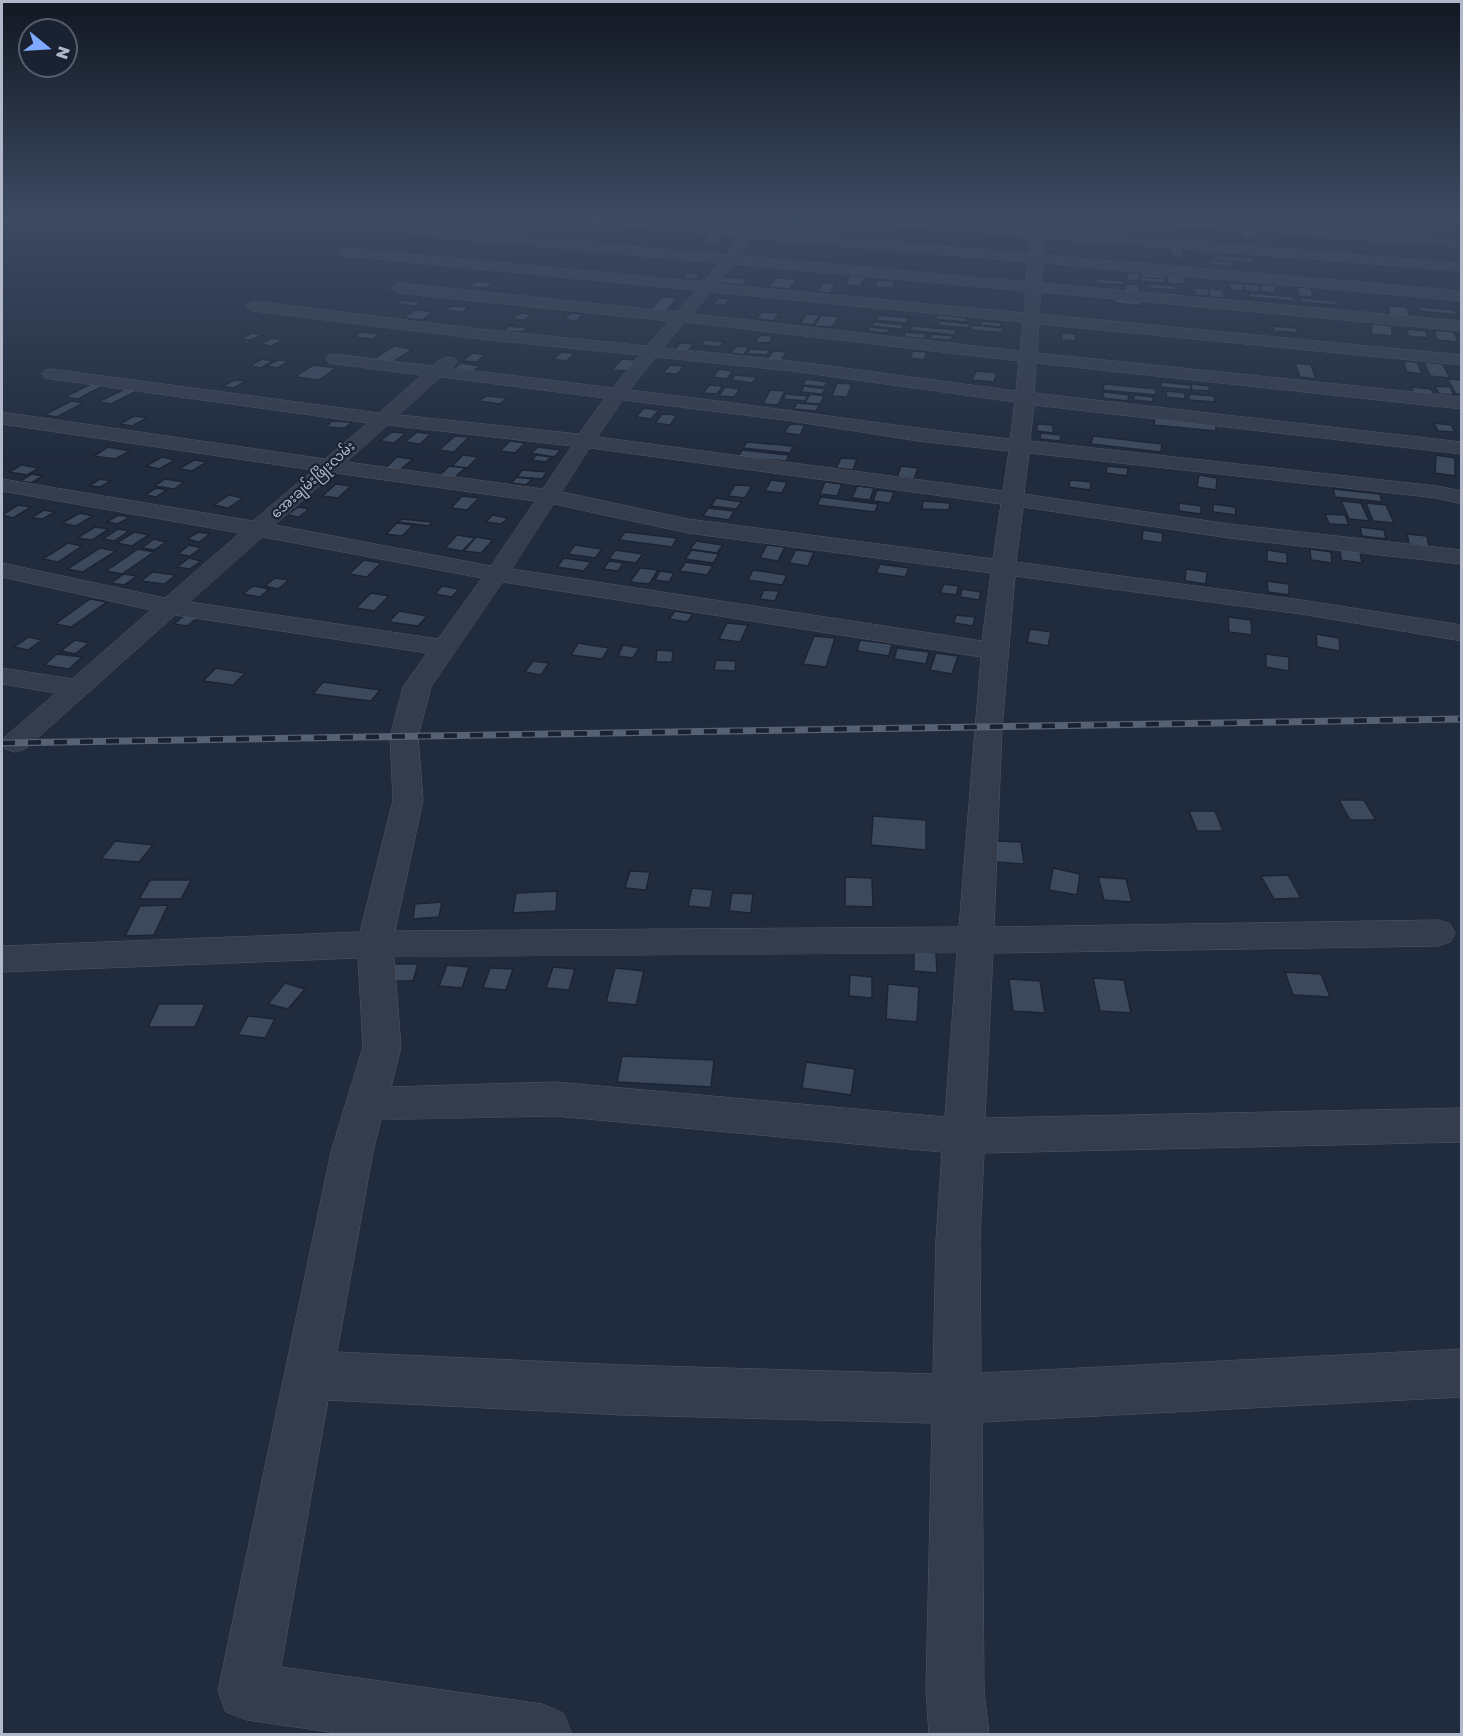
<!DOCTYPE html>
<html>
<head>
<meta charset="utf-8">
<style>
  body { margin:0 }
  #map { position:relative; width:1463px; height:1736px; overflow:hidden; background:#202b3d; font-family:"Golos Text",sans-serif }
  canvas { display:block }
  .frame { position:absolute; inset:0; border:3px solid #b0b8c9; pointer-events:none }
  .north { position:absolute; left:18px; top:18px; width:60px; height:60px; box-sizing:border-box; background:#1a2232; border:2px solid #565e6e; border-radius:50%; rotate:108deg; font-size:16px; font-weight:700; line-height:24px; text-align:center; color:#b0b8c9 }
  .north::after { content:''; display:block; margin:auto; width:21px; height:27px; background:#7fa9ff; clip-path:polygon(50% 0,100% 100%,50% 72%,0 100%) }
</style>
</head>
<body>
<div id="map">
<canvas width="1463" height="1736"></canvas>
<div class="frame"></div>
<div class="north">N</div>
</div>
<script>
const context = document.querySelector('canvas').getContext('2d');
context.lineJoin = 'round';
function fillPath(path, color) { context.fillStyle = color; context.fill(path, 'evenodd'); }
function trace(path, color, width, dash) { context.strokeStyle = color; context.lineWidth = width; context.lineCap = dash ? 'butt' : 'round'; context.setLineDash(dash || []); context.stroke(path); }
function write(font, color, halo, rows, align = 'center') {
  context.font = font + ' "Golos Text","Noto Sans Myanmar",sans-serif'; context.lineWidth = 4.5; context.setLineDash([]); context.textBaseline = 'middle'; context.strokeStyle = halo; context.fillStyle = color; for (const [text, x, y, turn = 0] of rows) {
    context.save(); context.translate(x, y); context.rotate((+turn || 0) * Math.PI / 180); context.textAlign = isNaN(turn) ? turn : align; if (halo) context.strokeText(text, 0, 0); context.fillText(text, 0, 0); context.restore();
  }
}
const building = new Path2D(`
  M786,219H806L802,224L783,222Z
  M1240,229L1256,230L1260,239L1243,238Z
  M712,234L723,235L715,243L704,242Z
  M1170,248L1181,249L1184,258L1173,257Z
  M1214,255L1252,258L1253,263L1215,260Z
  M1210,260L1234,262L1233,266L1209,264Z
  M1128,272L1139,273L1138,281L1127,280Z
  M686,273H699L697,279H684Z
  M1142,273L1166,275V279L1141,277Z
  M1167,275L1184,276V284L1167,283Z
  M850,276L865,277L860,286L845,285Z
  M724,277L748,279L742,285L718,283Z
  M1140,277L1165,279V283L1140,281Z
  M776,278L797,279L789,289L768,287Z
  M1096,279L1124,281V285L1096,283Z
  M878,280L896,282L892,288L874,287Z
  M477,281L494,283L486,288L469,287Z
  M823,283L836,284L830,293L817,292Z
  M1229,283L1243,284L1244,291L1230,290Z
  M1126,284L1139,285L1138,292L1125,291Z
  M1150,284L1175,286V290L1149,288Z
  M1244,284L1258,285L1260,292L1246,291Z
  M1261,284L1275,285V293L1261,291Z
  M1297,287L1311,288L1313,297L1299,296Z
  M1194,288L1208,289L1209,296L1195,295Z
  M1209,289L1223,290L1224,298L1210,297Z
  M1249,293L1294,297V301L1249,297Z
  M662,297L678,298L666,311L650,310Z
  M718,298L730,299L725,305L713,304Z
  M1300,298L1335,301L1337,305L1301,302Z
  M1115,299L1141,301L1140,306L1114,303Z
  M403,300L421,302L415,306L397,304Z
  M451,306L469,307L463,312L445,310Z
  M1388,306L1407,307L1410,317L1390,315Z
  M1418,307L1455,310L1457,315L1420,311Z
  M415,310L433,312L422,320L403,318Z
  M762,312L780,313L774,321L756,319Z
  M520,313L532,314L524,320L512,319Z
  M571,313L584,314L576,321L564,319Z
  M807,314L820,315L813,325L800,323Z
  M821,315L839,317L832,327L814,326Z
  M879,315L909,318L906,323L876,320Z
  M938,315L968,318L966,322L935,319Z
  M940,321L971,324L968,328L937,325Z
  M982,321L1002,323L1000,327L980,325Z
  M874,322L904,325L901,329L871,326Z
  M1372,323L1392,326V336L1371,334Z
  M972,325L1003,328L1001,333L969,329Z
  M509,326L528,328L523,332L504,331Z
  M912,326L957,330L954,335L909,330Z
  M1273,326L1297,328V333L1274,331Z
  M870,327L890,329L887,333L867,331Z
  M1407,329L1426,331L1428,338L1408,336Z
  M1434,330L1454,332L1458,342L1437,340Z
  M361,332L379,334L373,339L354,337Z
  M906,332L927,334L924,339L904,337Z
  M252,333L262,335L251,340L240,339Z
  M1062,333L1076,334L1075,341L1061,340Z
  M932,334L953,336L951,340L931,339Z
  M760,335L773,336L769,343L755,342Z
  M272,338L283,340L271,346L260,344Z
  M705,340L724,342L720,347L700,345Z
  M680,343L694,344L688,351L674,350Z
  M394,346L413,349L393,362L373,359Z
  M736,346L749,347L744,355L731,353Z
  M750,349L770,350L767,355L746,354Z
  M773,351L787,352L779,363L765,362Z
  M913,351L927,352L924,360L910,358Z
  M561,352L575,353L567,361L553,359Z
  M472,353L485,355L476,362L463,361Z
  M262,359L273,361L261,368L250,366Z
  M622,359L636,360L627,371L612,370Z
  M278,360L289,361L278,368L266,366Z
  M1403,361L1417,362L1422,374L1407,372Z
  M1424,362L1443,364L1450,378L1430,376Z
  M461,363L481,366L473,371L454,368Z
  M1295,363L1311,365L1316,379L1300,377Z
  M313,365L336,368L319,380L295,377Z
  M670,365L684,366L677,374L663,373Z
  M719,369L733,371L727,379L713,377Z
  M976,371L997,373L994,382L972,380Z
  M735,375L757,377L752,383L731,380Z
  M806,379L828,382L824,387L803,385Z
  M1447,379L1462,380V394H1456Z
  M235,380L246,381L234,388L222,386Z
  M1161,382L1191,385V390L1161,387Z
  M837,383L852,384L847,397L832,396Z
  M91,384L103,386L78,399L65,397Z
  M1104,384L1156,389V395L1103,390Z
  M1191,384L1209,386L1210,391L1192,390Z
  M709,385L723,386L717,394L703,393Z
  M804,386L826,389L822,394L801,392Z
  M1435,386L1450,387L1454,395L1439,394Z
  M129,387L141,389L111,404L98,402Z
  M725,387L740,389L734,397L719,396Z
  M1411,387L1431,389L1434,395L1414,393Z
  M770,390L785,391L778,405L763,404Z
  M1167,391L1185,393V399L1166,397Z
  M1104,392L1129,395L1128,401L1103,398Z
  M786,394L808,396L805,401L783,399Z
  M810,394L824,396L820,404L805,403Z
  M1189,394L1214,396L1215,402L1189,400Z
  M1134,395L1153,397V402L1134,400Z
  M486,396L507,398L500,404L479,401Z
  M71,401L83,403L57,417L44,415Z
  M797,403L820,405L816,411L794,409Z
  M644,408L659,410L651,419L636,417Z
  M662,414L677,415L670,425L655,423Z
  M134,416L147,418L132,426L120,424Z
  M1155,417L1216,424V431L1154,425Z
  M332,421L352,422L345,428L326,427Z
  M1434,423L1451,425L1455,432L1438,431Z
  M790,424L805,425L800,435L784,433Z
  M1037,424L1053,425V433L1037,431Z
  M392,432L406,433L394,443L380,441Z
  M417,432L431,434L420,444L405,442Z
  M1041,433L1061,435L1060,441L1040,439Z
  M455,436L469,437L454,452L439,450Z
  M1093,436L1162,444L1161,452L1091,444Z
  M510,441L525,443L515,453L500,451Z
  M747,442L793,446L790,453L743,448Z
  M108,447L130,451L115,459L94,456Z
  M538,447L561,450L554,457L531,453Z
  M742,450L789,455L786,461L738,457Z
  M463,455L478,457L467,468L452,466Z
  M537,455L551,457L546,462L531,460Z
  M1436,455L1455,458V476L1435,473Z
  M162,457L175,460L159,469L146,466Z
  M397,457L413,459L400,470L385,468Z
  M841,458L857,459L853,470L836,468Z
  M194,460L207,462L192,471L179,469Z
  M21,465L39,468L27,475L9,472Z
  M449,466L465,468L453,479L438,477Z
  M901,466L918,468L914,479L897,477Z
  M1107,466L1128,468L1127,476L1106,473Z
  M522,470L547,472L542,479L517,477Z
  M32,474L43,476L31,483L20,481Z
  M1199,475L1217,478L1216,490L1197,487Z
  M517,477L532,479L526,485L511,483Z
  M100,479L111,481L100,487L89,486Z
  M165,479L184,482L174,489L154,486Z
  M771,480L787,482L782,493L765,491Z
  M1070,480L1091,482L1090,490L1069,487Z
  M825,482L842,484L837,496L820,494Z
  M336,484L351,486L338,498L322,496Z
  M735,485L752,486L745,498L728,496Z
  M857,486L874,488L870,500L852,498Z
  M156,488L167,490L156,497L145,495Z
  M1333,489L1380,494L1382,502L1335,497Z
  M877,490L894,492L890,503L873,501Z
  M229,495L243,498L228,508L214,505Z
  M462,496L479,498L467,510L451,508Z
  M821,497L878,504L875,512L817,505Z
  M716,498L742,502L736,509L711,506Z
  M923,501L950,503L949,510L922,509Z
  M1341,501L1361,503L1369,521L1349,519Z
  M1179,503L1201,506V514L1179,511Z
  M1366,503L1386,505L1394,523L1373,521Z
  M1213,504L1235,507L1236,515L1213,512Z
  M18,505L31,507L13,518L2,515Z
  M298,507L309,509L299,517L287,515Z
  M708,508L734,511L729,520L703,516Z
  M44,510L55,512L43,519L31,518Z
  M80,513L93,516L76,526L62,523Z
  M1325,514L1345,515L1349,525L1329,524Z
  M118,515L130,517L118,524L107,522Z
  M492,515L508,518L501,524L486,522Z
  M402,519L432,522L429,526L398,522Z
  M397,523L413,525L402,536L386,534Z
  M95,527L109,529L92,540L77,538Z
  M1360,527L1384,530L1386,539L1362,536Z
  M118,529L129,531L114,541L103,539Z
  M1143,530L1163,533L1162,543L1142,540Z
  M134,532L149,535L132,546L117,543Z
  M198,532L210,534L199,542L187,539Z
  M625,532L677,538L672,547L619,540Z
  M1407,534L1427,536L1429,547L1409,544Z
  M457,535L475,538L462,551L445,548Z
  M476,537L493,540L481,553L464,551Z
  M154,539L166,542L154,550L142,548Z
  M696,541L723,545L717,553L690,549Z
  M68,543L82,546L58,562L43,559Z
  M189,545L201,548L190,556L178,554Z
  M575,545L602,549L595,558L568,554Z
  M767,545L785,547L778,561L760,558Z
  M100,548L116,551L83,572L67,569Z
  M138,549L154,552L122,574L106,571Z
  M1310,549L1331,552L1332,563L1311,560Z
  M1340,549L1360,552L1362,563L1341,560Z
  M615,550L643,554L636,563L609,559Z
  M692,550L719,554L713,563L685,559Z
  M796,550L814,552L808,566L789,563Z
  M1267,550L1287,553V564L1267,561Z
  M189,558L201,561L190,569L177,567Z
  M564,558L591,562L584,571L557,567Z
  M364,560L381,563L367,577L349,574Z
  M609,561L623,563L618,571L603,569Z
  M686,562L713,566L707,575L679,571Z
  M880,564L909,568L905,577L876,573Z
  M640,568L658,570L649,584L630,582Z
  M1186,569L1207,572L1206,584L1185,581Z
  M753,570L787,575L782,585L748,580Z
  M660,571L674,573L669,582L655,580Z
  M153,572L176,575L164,584L141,581Z
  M124,574L137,576L124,585L111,583Z
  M275,578L289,580L278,589L265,586Z
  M1267,581L1289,584V595L1268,592Z
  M944,584L959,586L956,595L940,593Z
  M253,586L269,589L260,597L243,594Z
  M442,586L459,589L452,597L435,594Z
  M962,589L981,592L979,600L960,597Z
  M764,590L779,591L775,601L760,599Z
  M371,593L389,596L374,611L356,608Z
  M90,599L107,602L71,627L55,624Z
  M399,611L427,616L418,626L389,622Z
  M675,611L693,614L687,622L669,619Z
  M186,614L200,616L187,626L174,624Z
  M956,615L975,617L973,626L954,623Z
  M1228,617L1251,620L1252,635L1229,632Z
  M727,623L748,625L740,642L719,639Z
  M1030,629L1051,632L1048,646L1027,642Z
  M1316,634L1339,638L1340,651L1317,647Z
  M814,636L835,638L826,667L803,664Z
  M29,637L42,640L28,650L14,647Z
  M75,640L89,643L75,654L61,651Z
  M860,640L892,644L889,656L857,651Z
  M578,643L609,648L602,659L571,655Z
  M623,645L639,648L633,658L618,656Z
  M897,648L929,652L926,664L894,659Z
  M657,650L673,651L672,662H656Z
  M936,653L958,656L952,674L930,670Z
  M57,654L82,657L69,669L44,665Z
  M1266,654L1289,657V671L1266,667Z
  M716,660L736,661L735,671L714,670Z
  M533,661L549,663L541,675L525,672Z
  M216,668L245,673L233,685L203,681Z
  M323,682L380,690L371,701L313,694Z
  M1339,800H1364L1376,820H1350Z
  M1189,811H1215L1223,831H1197Z
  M873,816L926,820V850L871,845Z
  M115,841L153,845L139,862L101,859Z
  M994,841L1021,842L1024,864L996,862Z
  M1053,868L1080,874L1077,895L1049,890Z
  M630,871L650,872L646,890L625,888Z
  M1288,875L1301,898L1274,899L1261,876Z
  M845,877L872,878L873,907L845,906Z
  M1098,877L1126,879L1132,902L1104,900Z
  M150,880H191L181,899H139Z
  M692,888L713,890L710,908L688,906Z
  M557,891L556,911L513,913L516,893Z
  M732,893L753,894L751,913L729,911Z
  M442,902L439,917L413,919L415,904Z
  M168,905L154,935L125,936L140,906Z
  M914,951L936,953L937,973L914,971Z
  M391,964H418L413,981H385Z
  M447,965L469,967L462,988L439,986Z
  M553,967L575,969L569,990L546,988Z
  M490,968L513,969L506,990L483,988Z
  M615,968L644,971L636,1005L606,1002Z
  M1285,972L1321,974L1330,997L1293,995Z
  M850,975L872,977V998L849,996Z
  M1093,978L1124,980L1131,1013L1100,1011Z
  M1009,979L1040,981L1045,1013L1013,1011Z
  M285,983L305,989L288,1009L268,1004Z
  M888,984L919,987L917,1022L886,1019Z
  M159,1004H205L195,1027H148Z
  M248,1016L275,1019L265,1038L238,1035Z
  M622,1056L714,1060L711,1087L617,1082Z
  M806,1062L855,1069L851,1095L802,1088Z`);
fillPath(building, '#3c495d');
trace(building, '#1c2434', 1.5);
const minor = new Path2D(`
  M581,219H629L746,229L754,219H767L759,230L1029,254L1031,237L855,223L848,219H902L1032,229L1033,219H1045V230L1462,263V271L1044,238L1043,255L1462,291V301L1043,263L1041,283L1462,321V331L1041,292L1039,314L1462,355V365L1039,324L1037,353L1462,397V409L1036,363L1034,393L1462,442V454L1034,405L1030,441L1437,486L1462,491V504L1437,498L1029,453L1024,494L1229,524L1462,550V564L1229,538L1023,507L1016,562L1301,600L1462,625V641L1301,614L1015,576L1002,729L994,927L1438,920L1450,924L1455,933L1450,942L1438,946L993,953L985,1118L1462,1108V1142L984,1153L980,1240L981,1373L1462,1349V1397L982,1422L984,1691L989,1734H929L926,1691L932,1423L623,1415L328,1400L281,1667L542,1704L563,1713L572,1734H344L247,1720L226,1712L218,1691L331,1152L363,1047L358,958L2,972V946L360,932L393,800L390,737L403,687L427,653L175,615L25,749L15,752L5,749L2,741L5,737L56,693L2,684V668L72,679L151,610L2,577V563L165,598L240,533L2,491V479L253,521L313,470L2,424V412L325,459L368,423L51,379L45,378L42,374L45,370L51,369L379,413L422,375L335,364L329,363L326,359L329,355L335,354L433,366C440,359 444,356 454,358L457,362L452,368L613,388L639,355L480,339L253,311L245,306L253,301L480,329L647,346L669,321L398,293L390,288L398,283L677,312L696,290L345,256L338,252L345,248L704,282L719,263L408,234L401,230L408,226L726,255L740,237L587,223ZM753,238L1028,262L1026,282L740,256ZM733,264L1026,291L1024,313L718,284ZM711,292L1023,322L1020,351L693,314ZM685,322L1019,361L1016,391L792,361L664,348ZM656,357L792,371L1015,402L1010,439C883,425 757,405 630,390ZM441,377L605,398L579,434L399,415ZM623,400L792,421L918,441L1009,451L1003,491L598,437ZM388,425L572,446L543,489L347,462ZM590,448L1001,504L993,559L688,519L562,492ZM335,473L535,501L491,566L275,525ZM554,504L688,533L991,573L982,641L512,569ZM263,537L482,578L438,639L190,602ZM503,582L981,657L959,927L395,931L423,800L418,737L431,687ZM957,953L945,1117L555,1082L391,1087L401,1047L394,957ZM555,1116L942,1152L936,1240L933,1374L623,1365L337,1352L373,1152L381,1120Z
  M1132,219H1189L1462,239V247L1139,223Z
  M1453,219H1462V223L1455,222Z`);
trace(minor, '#505868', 1);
fillPath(minor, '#353d4d');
const rail = new Path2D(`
  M2,743L1462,719`);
trace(rail, '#566174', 7);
trace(rail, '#1a2232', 4.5, [13]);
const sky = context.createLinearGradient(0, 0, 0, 462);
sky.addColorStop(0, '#121822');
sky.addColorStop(0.47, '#3c4a62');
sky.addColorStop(1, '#3c4a6200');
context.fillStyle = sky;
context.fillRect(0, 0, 1463, 462);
write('14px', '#b0b8c9', '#1a2232', [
  ["အေးချမ်းဖြိုးလမ်း",313,480,-42]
]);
</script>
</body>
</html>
